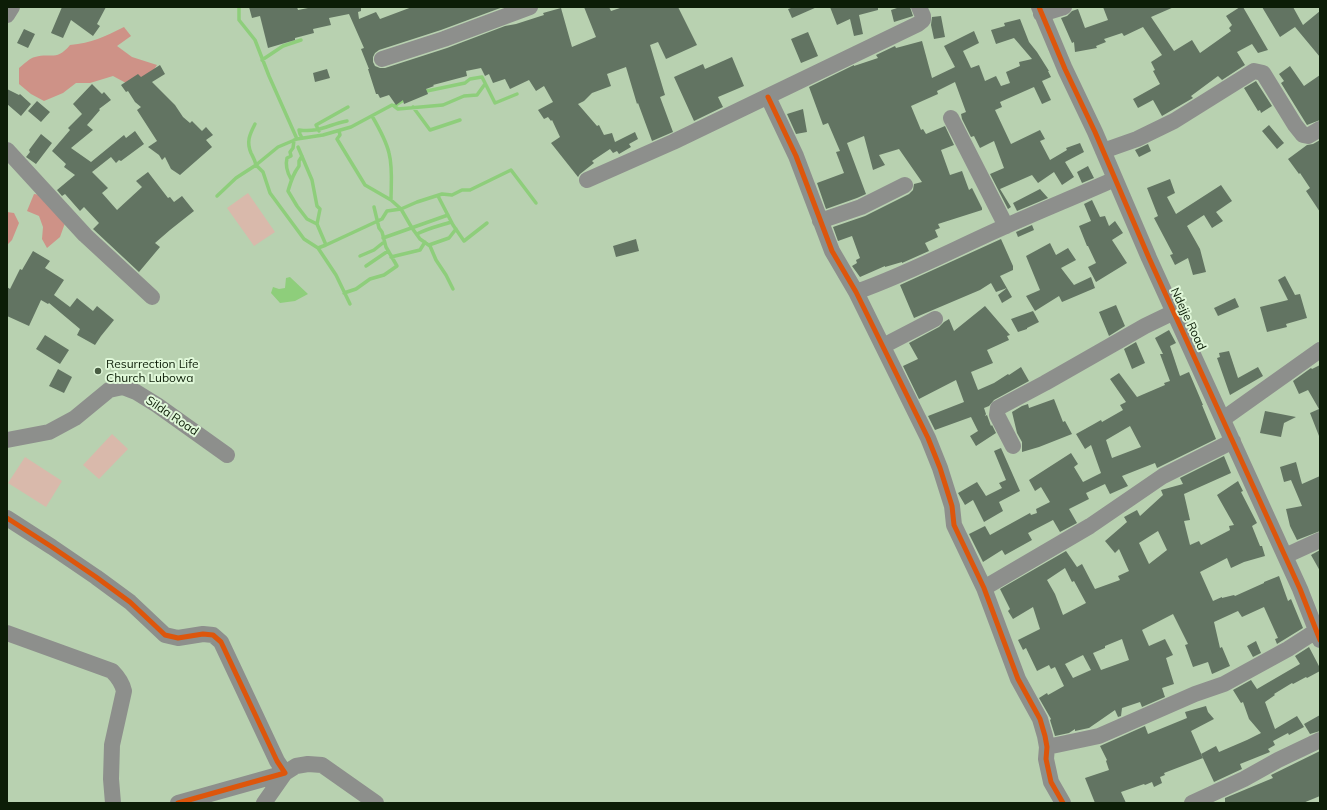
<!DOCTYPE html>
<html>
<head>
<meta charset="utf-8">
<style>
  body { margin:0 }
  #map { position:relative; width:1327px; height:810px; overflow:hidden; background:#b8d1b0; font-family:Mulish,sans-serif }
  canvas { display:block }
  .frame { position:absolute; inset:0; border:8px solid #0c1d07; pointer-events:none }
</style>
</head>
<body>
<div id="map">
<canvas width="1327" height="810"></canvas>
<div class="frame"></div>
</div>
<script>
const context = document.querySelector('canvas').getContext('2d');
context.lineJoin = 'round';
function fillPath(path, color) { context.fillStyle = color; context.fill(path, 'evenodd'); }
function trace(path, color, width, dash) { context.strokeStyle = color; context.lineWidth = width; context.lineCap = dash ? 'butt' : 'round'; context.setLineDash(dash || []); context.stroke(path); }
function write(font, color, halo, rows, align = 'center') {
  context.font = font + ' Mulish,sans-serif'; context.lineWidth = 4; context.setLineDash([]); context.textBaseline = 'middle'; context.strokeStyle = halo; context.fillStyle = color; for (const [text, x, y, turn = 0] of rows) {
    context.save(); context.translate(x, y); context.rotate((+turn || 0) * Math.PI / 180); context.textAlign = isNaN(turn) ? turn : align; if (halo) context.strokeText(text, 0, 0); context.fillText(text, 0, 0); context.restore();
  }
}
fillPath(new Path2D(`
  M248,193L275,232L254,246L227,208Z
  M112,434L128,449L99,479L83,465Z
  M25,457L62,481L46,507L8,483Z`), '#d9b9ab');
fillPath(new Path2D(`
  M124,27L131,36L117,46L132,57L157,65L149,77L126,83L113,76L90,83H76L63,93L44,101L31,94L19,84V68C24,64 30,58 35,57C51,52 56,62 70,45C92,43 104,37 124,27Z
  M34,194L41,195L65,223L60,237L47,248L42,239L43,227L39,216L27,211Z
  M7,212L14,213L19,223L12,240L7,245Z`), '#ce9287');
fillPath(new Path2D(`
  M290,277L308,294L295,301L280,303L271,293L273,287L279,289L285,288L286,278Z`), '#8ece7b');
trace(new Path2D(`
  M239,7V20L255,40L269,76L297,139L278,147L256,165L263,172L270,193L304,239L318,248L336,275L350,304
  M262,60L283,46L301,40
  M422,92L465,83L470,79L482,77L495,103L517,94
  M394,106L398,109L443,105L464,96L477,95L485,84
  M413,107L430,130L460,120
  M372,116C379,128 386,140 389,153C393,168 391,185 391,200
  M319,131L316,125L348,107
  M339,131L340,135L337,139L365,185L391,200L401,209L412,228L420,239L430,246L436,260L446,275L453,289
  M302,138L300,134L299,130C320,133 329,124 347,121
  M297,139L323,135L351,127L392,105L394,106L407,98
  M298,147L312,180L317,206L320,209L317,224L326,245L318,248
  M302,156L299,161V166C293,174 291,181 288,191L297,206L307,219L317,224
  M291,179C287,172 285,166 287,158L291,156L290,152L293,148L294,140
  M217,196L236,178L256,165C255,160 253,157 251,153C246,141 250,134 255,124
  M438,196L453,225L464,241L487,223
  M417,234C428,228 439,226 451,222
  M383,238L448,215
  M326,245L382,219L387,211L401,209L417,202L442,194L452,195L462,190H470L511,170L536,203
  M429,245L449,238L456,229
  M360,256L374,250L384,242
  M391,257L420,250L425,242
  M366,266L388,251
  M344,293L356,289L370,279L384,275L397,266L386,247L382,232L379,228L374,207`), '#8ece7b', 3.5);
fillPath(new Path2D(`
  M62,7H106L97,24L100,26L93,36L71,20L63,38L51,33Z
  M249,7H297L298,10L313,7H361V11L358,12L359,19L376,12L380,19L412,7H503L441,30L379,50L375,53L373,57V62L375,66L380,68H385L447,48L505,26L516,24L544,15L543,13L561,8L572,47L596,37L584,7H609L611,11L623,7H678L697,45L666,59L658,42L650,45L665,95L660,97L673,132L652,141L638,103L637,104L626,67L607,74L611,86L592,93L584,101L578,104L597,126L599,125L604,135L612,133L615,142L635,132L638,139L629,144L631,147L619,154L617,151L613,153L610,149L592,161L594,163L580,174L578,177L551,143L560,137L552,120L551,121L548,117L544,119L538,110L553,102L544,86L536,91L529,80L510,89L505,79L493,83L489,74L485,76L481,68L466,71L467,76L433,85L434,86L426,89L428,94L404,104L403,100L396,105L389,95L380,98L378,94H376L368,69H369L361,49L364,48L349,14L329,18L331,25L313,29L314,33L295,38V40L268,48L260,16L252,18Z
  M794,7H817L792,18L788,9Z
  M830,7H878V10L859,15L863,34L854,36L850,19L837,25Z
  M900,7H910L913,16L894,22L891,10Z
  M1103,7H1174L1151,17L1174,51L1192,40L1200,53L1231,31L1229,28L1232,25L1226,16L1240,7H1243L1268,50L1258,53L1252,44L1237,52L1245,65L1222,80L1218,76L1191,96L1193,98L1162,116L1153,100L1138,108L1133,99L1160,84L1153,71L1155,70L1151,62L1162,55L1143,27L1124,36L1122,33L1104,39L1106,42L1096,46L1097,48L1075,52L1074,42L1072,43L1061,18L1067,16L1072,11L1078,9L1085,28L1108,20Z
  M1262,7H1293L1303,25L1320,11V57L1295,27L1280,37Z
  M941,16L945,37L934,39L931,25L932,17Z
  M1020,19L1029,42L1037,52L1049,71H1048L1051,77L1042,81L1051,100L1042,104L1034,87L1000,102L1002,107L995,110L1011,144L1040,130L1045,139L1040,141L1050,160L1067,150L1066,148L1080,143L1084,152L1065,162L1074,177L1062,185L1054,172L1038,183L1032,175L1000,189L1011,207L1008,209L990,174L1004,168L994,141L980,148L974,136L971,137L962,119L961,114L966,112L955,82L937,91L938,94L911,106L921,130L923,129L926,134L945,126L954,145L941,150L950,175L962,171L969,190L972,188L982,208V210L938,224L940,228L935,230L938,237L925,243L929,251L902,263V262L885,267V266L860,277L852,266L857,263L856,260L860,258L852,236L838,241L833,227L865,216L909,194L913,190L914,184L922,182L899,149L879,155L885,165L873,170L864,136L847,143L866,194L857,198L826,209L817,183L844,173L836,152L840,151L828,123L823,125L809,87L854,65V66L878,58L876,55L895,46L896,48L922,41L932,78L955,67L944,46L974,31L979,43L963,51L971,68L979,65L985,81L996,76L1001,86L1010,83L1006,72L1020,66L1019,62L1032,59L1014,38L996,44L991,30L1005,26L1004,23Z
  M24,29L35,34L28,48L17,43Z
  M808,32L818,56L801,63L791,39Z
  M732,57L744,86L718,97L723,107L694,121L674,77L703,64L705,69Z
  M160,65L165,74L152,82L175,105L183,117L190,123L192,121L202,131L206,127L213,135L206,140L212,147L180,175L171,169L165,157L162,160L159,155L148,147L157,141L137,110L141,107L135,102L128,91L126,92L121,85L138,74L141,77Z
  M1290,66L1304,86L1320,75V120L1307,125L1281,83L1284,81L1279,74Z
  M327,69L330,78L315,82L313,73Z
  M1256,81L1272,106L1261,113L1260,110L1258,111L1244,88Z
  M92,84L102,94L104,92L111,100L99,109L100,110L87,125L93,130L71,148L91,162L124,135L126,138L135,131L144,144L121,161L119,160L116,163L111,157L92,172L108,188L102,193L117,210L142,187L136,181L148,172L168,198L170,197L174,202L182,196L194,211L170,230L155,243L160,247L139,272L93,229L99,223L84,207L80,211L65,194L62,196L57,190L75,175L64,167L66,164L52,151L70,130L68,128L82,114L73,104Z
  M7,89L19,95L20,94L31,104L21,116L7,104Z
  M37,101L50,112L41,122L28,111Z
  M803,109L807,132L796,134L787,114Z
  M1269,125L1284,143L1277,149L1262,131Z
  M41,134L52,143L36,164L26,157L30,152L29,150Z
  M1320,140V212L1306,191L1310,188L1300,173L1299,174L1288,159L1307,145L1313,144Z
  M1148,144L1151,151L1139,157L1135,150Z
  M1088,166L1094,178L1082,183L1077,172Z
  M1170,179L1175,193L1167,197L1176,214L1221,185L1232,201L1216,212L1223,221L1212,228L1204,215L1187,226L1200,249L1206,272L1193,275L1188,258L1175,265L1170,255L1173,254L1154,218L1158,216L1147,188Z
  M1040,189L1048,198L1017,211L1013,203Z
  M1092,200L1100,217L1105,216L1109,226L1115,221L1123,233L1112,240L1127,263L1096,282L1088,267L1096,263L1088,246H1087L1079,226L1091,221L1084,204Z
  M1032,225L1034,230L1018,237L1016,232Z
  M636,239L639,251L616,257L613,246Z
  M1001,239L1013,266V270L1000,276L1012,297L1002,303L998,295L1007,288L996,292L991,283L980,290L914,318L900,285Z
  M1050,243L1056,255L1068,248L1076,260L1061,268L1074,285L1091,277L1095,288L1062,302L1059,296L1035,311L1026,296L1040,290L1026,256Z
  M33,251L50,261L45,268L64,280L54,295L70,307L77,298L93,311L97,306L114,320L101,336L95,345L77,335L80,329L49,303L48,304L41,300L29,326L7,316V287L10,289L20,269L22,270Z
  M1285,276L1295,295L1300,294L1307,318L1286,324L1287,327L1267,332L1260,307L1288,300L1278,280Z
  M1235,298L1239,307L1218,316L1214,308Z
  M1116,305L1125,326L1109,336L1099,312Z
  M985,306L1010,335L1007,336L1009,340L987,350L993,363L971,372L978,390L994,383L1008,374L1009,375L1021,367L1029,381L994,400L989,406L984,408L986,414L985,416L987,415L991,426L992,425L996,433L976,446L970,436L978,431L971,417L935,430L928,416L964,402L956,380L919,399L903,366L918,359L909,343L939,327L944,322L949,319L954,331Z
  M1033,311L1039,322L1027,328V329L1018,332L1011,319Z
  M1169,330L1176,343L1170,346L1180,376L1189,372L1203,405H1202L1216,439L1157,468L1155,463L1122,476L1128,486L1110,494L1105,484L1086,493L1089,499L1069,509L1077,523L1060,532L1053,520L1028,533L1032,540L1005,555L1002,550L983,562L969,534L985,526L990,535L1030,513L1031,515L1037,513L1036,509L1050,502L1041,487L1035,491L1029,480L1071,453L1078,464L1074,467L1083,482L1101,473L1091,445L1085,449L1076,434L1094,424L1101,420L1102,422L1123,410L1120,405L1126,402L1110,379L1119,373L1137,397L1165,385L1164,383L1170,381L1160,354H1163L1155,338ZM1130,426L1141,447L1112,458L1106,440Z
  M45,335L69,350L60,364L36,349Z
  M1136,342L1145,363L1132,369L1124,349Z
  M1229,351L1238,378L1258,367L1263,376L1230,395L1217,358L1220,357L1219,353Z
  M1320,365V436H1319L1310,413L1319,409L1308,390L1299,394L1293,381L1311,368L1312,369Z
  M58,369L72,377L64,393L49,386Z
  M1054,399L1063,422L1065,421L1072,434L1039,447L1022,452V442L1017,433L1012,412L1022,406L1028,404L1029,408Z
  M1265,411L1296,417L1284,423L1281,437L1260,433Z
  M1001,448L1020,491L999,502L1003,511L984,522L973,500L965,505L958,493L977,482L986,496L1002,488L999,483L1006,480L994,451Z
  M1224,456L1231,473L1184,494L1190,520L1184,521L1190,545L1199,541L1201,545L1230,530L1229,526L1234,525L1217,495L1238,481L1243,491L1241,492L1257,523L1252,526L1260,546H1262L1265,556L1244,562L1231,568L1227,558L1200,572L1213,601L1222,597V598L1234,595L1235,596L1264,583V582L1279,576L1288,601L1291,599L1303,628L1277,644L1275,639L1278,638L1264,607L1242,617L1238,611L1214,622L1220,648L1222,647L1230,666L1212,674L1208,662L1193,667L1185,645L1188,644L1173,614L1142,630L1149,646L1165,639L1173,655L1166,658L1174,684L1162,688L1165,697L1142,707L1140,702L1122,708L1121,716L1118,717L1115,710L1089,728L1075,731V729L1069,733L1055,736L1050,720L1051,719L1039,698L1047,693L1048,695L1064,686L1055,667L1051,669L1049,665L1037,671L1026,648L1023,650L1018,640L1040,629L1033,607L1013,619L1008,611L1010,609L1000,589L1066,551L1077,567L1082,564L1095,589L1120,580L1118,576L1129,571L1119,549L1115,553L1105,541L1127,522L1124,517L1137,510L1140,516L1163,495L1161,490L1183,484L1180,478ZM1158,531L1167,550L1149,564L1139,543ZM1065,568L1072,582L1074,581L1086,603L1063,615L1055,594L1047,580ZM1122,639L1129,660L1101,670L1093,653L1105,648V646ZM1083,655L1091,670L1073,678L1065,664Z
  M1296,462L1302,484L1320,476V531L1297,540L1290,526L1286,509L1302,506L1291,480L1284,482L1280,467Z
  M1320,550V571L1311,555Z
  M1256,641L1261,653L1253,657L1247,646Z
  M1309,647L1320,668V671L1307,678L1306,677L1293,684L1292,683L1274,694L1275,695L1265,702L1275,729L1297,716L1304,727L1289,735L1288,733L1273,741L1275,745L1268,749L1270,752L1240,764L1242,769L1214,782L1201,754L1216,746L1219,752L1247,740L1261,733L1249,719L1243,702L1241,703L1233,690L1251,680L1257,689L1300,664L1295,656Z
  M1206,706L1208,712L1214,719L1191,731L1203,758L1164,773L1165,775L1160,777L1162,783L1154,787L1152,782L1145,785L1144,784L1121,792L1126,803H1095L1085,778L1109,770L1106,761L1107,760L1100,746L1145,726L1148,734L1187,718L1185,712Z
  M1320,715V731L1310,734L1304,724Z
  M1320,751V796L1303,803H1225V798L1273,778L1271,775Z`), '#627462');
trace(new Path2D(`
  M1039,7L1065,69L1095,132L1149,258L1300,589L1320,640
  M1041,14L1064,7
  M7,15L12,7
  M382,59L444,39L530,7
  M768,97L796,156L832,251L856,292L928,438L940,468L952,506L954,525L984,588L1018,679L1040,719L1045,736L1047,747L1046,759L1051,782L1063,803
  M951,118L1006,226
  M7,150L85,235L152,297
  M1103,151L1137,139L1174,121L1254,71L1263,73L1295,125L1303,135L1308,136L1320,129
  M587,180L673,142L918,24L923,20V16L919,7
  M820,221L861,207L905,185
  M856,292C908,274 956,248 1006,226C1042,210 1079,195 1115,179
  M883,346L935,319
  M1223,419L1320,350
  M7,440L49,432L75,418L109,390L123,387L136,392L157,405L227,455
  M1013,446L997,415L998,408L1045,383L1145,326L1174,312
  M7,518L52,547L96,577L130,602L165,635L178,638L203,634L213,635L221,642L277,761L285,773L178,803
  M1285,556L1320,540
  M984,588L1090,526L1163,476L1233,441
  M7,633L112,671C118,677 122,682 124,691L112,745L111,779L113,803
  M1047,747L1099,736L1195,694L1224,684L1288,649L1316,631
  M264,803L285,773L296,766L308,764L322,765L376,803
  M1192,803L1244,779L1278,760L1320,740`), '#8d8f8c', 16);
trace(new Path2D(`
  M1039,7L1065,69L1095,132L1149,258L1300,589L1320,640
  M768,97L796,156L832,251L856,292L928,438L940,468L952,506L954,525L984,588L1018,679L1040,719L1045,736L1047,747L1046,759L1051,782L1063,803
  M7,518L52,547L96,577L130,602L165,635L178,638L203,634L213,635L221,642L277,761L285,773L178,803`), '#dd560c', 5);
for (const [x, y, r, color] of [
  [98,371,4,"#485c42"]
]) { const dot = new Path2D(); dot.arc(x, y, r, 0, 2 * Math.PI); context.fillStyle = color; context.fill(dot); trace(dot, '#e0f8d9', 1.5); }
write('12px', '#0c1d07', '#e0f8d9', [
  ["Ndejje Road",1188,319,65],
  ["Silda Road",172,416,34]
]);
write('12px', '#0c1d07', '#e0f8d9', [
  ["Resurrection Life",106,364],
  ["Church Lubowa",106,378]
], 'left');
</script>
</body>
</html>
